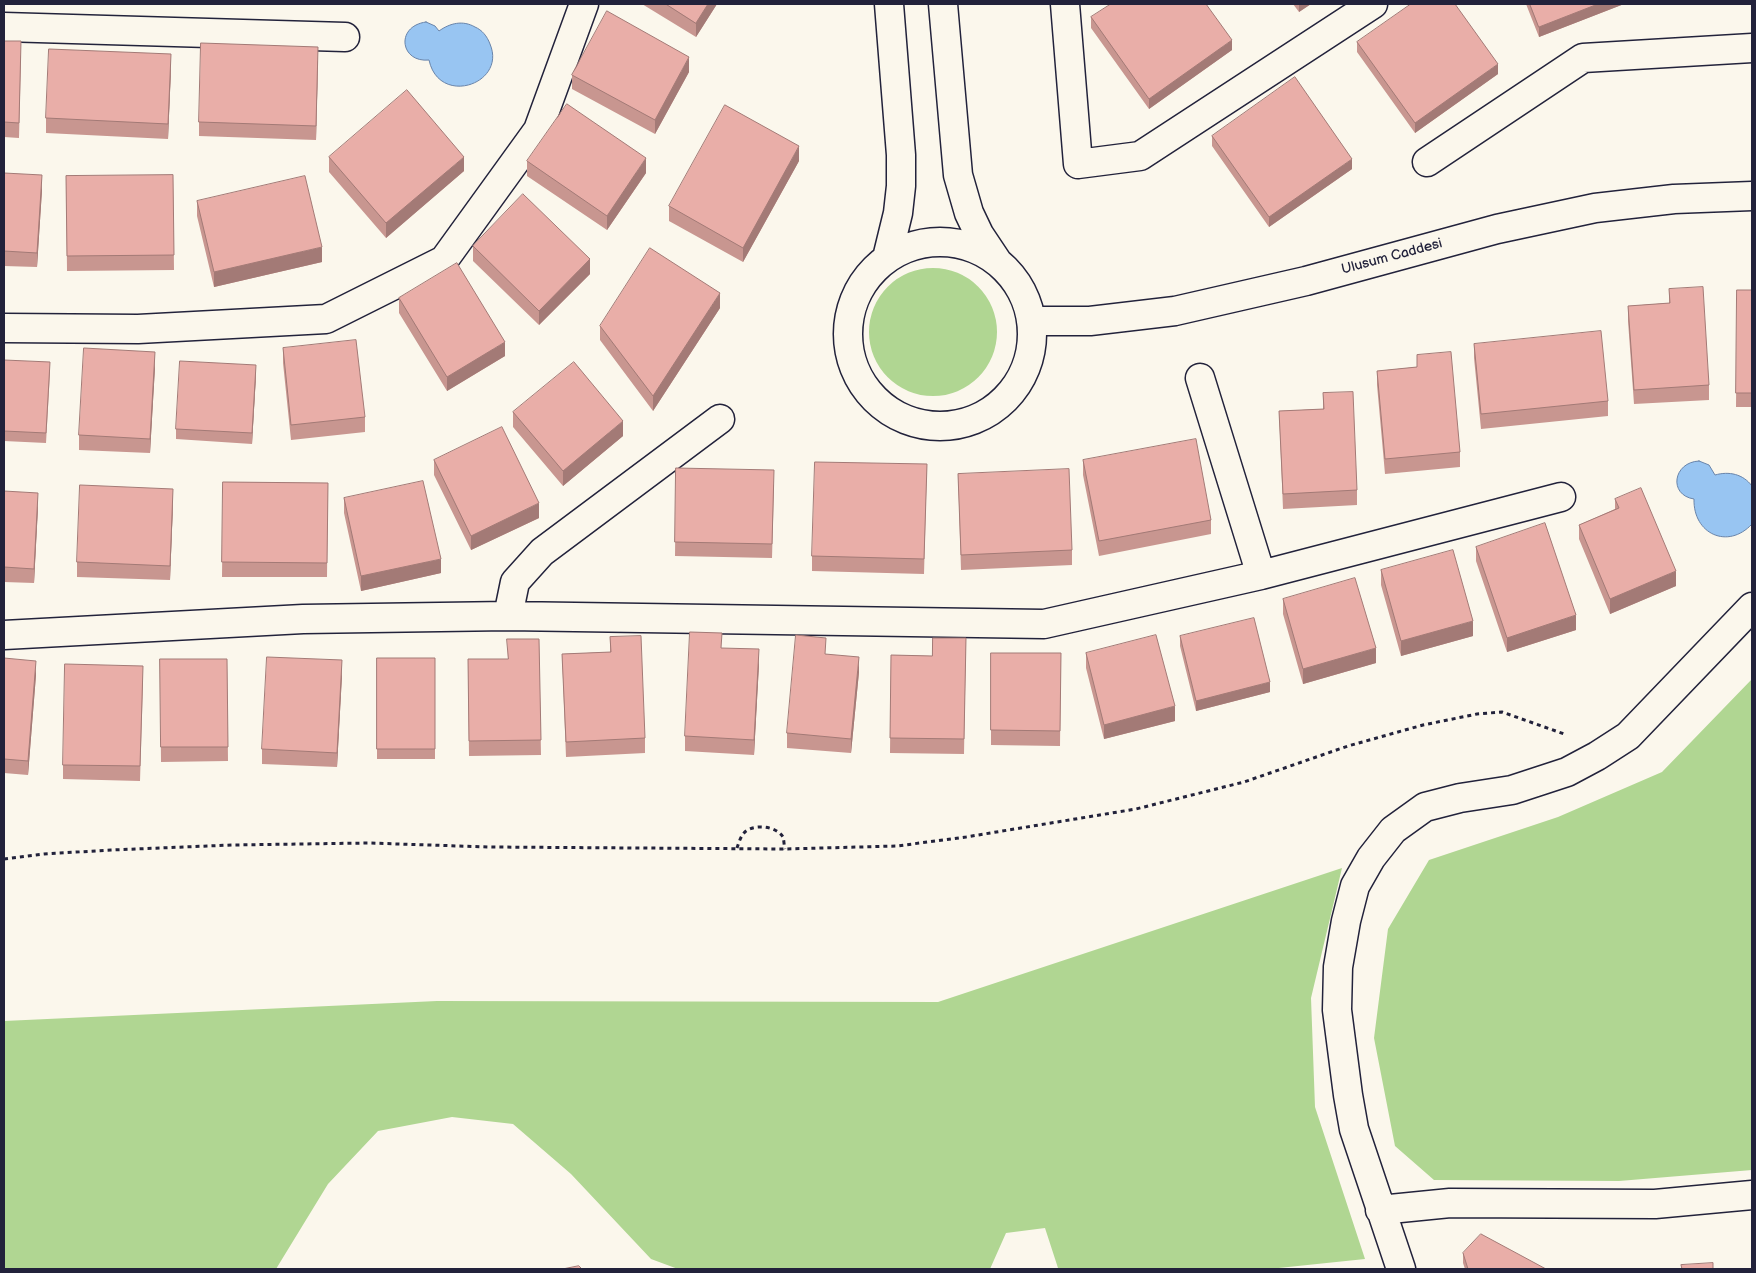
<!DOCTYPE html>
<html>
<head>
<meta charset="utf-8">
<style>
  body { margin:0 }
  #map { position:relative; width:1756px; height:1273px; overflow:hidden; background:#fbf7ec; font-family:"Balsamiq Sans",sans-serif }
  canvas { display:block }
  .frame { position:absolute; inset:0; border:5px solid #22223b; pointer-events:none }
</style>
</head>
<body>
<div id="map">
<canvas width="1756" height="1273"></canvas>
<div class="frame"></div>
</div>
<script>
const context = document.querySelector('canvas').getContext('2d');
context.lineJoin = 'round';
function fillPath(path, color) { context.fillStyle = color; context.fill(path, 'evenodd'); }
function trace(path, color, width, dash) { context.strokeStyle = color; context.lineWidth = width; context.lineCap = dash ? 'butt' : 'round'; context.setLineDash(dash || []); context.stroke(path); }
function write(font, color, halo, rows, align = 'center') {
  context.font = font + ' "Balsamiq Sans",sans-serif'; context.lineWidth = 4; context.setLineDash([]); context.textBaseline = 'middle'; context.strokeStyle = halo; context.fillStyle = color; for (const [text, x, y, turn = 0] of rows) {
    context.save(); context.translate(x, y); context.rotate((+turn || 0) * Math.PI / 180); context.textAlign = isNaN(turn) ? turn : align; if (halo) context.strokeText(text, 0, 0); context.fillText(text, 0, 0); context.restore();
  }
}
fillPath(new Path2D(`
  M869 332a64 64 0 1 1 128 0a64 64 0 1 1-128 0Z
  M1752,679V1170L1619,1181L1434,1180L1395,1146L1374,1038L1388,929L1429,860L1558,817L1662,772Z
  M1342,868L1311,998L1315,1107L1365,1259L1269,1269H1061L1058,1268L1045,1228L1006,1233L990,1269H678L651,1259L571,1174L513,1124L452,1117L378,1131L328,1184L276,1269H4V1021L437,1001L938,1002Z`), '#b0d692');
const water = new Path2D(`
  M426,22L435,26L439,31C450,23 463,20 475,27C482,30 487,36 490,44C507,84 439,107 429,60C400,63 395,26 426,22Z
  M1699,461L1709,465L1715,475C1729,471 1743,474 1752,486V524C1728,550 1693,534 1694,499C1668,495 1673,462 1699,461Z`);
fillPath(water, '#98c5f2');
trace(water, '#6984a9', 1);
const minor = new Path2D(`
  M943,4L958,175L969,213L979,234L997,261
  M1065,4L1078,164L1140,156L1373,4
  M4,27L345,37
  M1427,162L1583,58L1752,48
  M848 334a92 92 0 1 1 184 0a92 92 0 1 1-184 0Z
  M887,258L898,213L901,186V155L889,4
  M1032,321H1090L1175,311L1306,281L1497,229L1595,208L1674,199L1752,196
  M4,328L138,329L326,319L444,260L538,130L584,4
  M1200,378L1261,575
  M508,616L515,582L542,552L720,419
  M4,635L303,619L508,616L1044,624L1261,575L1561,497
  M1380,1210L1450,1203L1655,1204L1752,1195
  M1401,1269L1354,1129L1348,1095L1337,1010L1338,967L1346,921L1355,886L1371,858L1393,830L1425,807L1460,798L1512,790L1567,772L1597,756L1628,736L1752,607`);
trace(minor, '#22223b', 31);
trace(new Path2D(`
  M737,848C739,842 741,835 746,831C756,824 776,826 783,837C784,840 784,846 785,849
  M4,859L44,854L111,850L232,845L369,843L489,847L785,849L897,846L966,837L1136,809L1244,782L1348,746L1423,725L1477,714L1502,712L1567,735`), '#22223b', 3, [4, 4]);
trace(minor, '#fbf7ec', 28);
fillPath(new Path2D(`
  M642,4H717L696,37Z
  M1293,4H1311L1299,12Z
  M1526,4H1624L1539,37Z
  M1091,17L1232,50L1149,109L1091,28Z
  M4,41L21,56L19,138L4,137Z
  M1357,42L1498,74L1415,133L1357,52Z
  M318,61L316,140L199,136V122Z
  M171,69L168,139L46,133V118Z
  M689,72L655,134L572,89V75Z
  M1212,136L1352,169L1269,227L1212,146Z
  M329,157L464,171L386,238L329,172Z
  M527,161L646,173L607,230L527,176Z
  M799,161L743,262L669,221V206Z
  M4,173L42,190L37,267L4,266Z
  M173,175L174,270L67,271L66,176Z
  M197,201L322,262L214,287L197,216Z
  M473,246L590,274L539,325L473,261Z
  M1669,289L1709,385V400L1634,404L1628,321V306L1669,303Z
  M1737,290H1752V407H1736Z
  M399,298L505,356L447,391L399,313Z
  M720,308L653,411L600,340V326Z
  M1474,344L1608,401V416L1481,429L1474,358Z
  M283,348L365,417V432L291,440L283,363Z
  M1417,355L1460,452V467L1385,474L1377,385V371L1417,367Z
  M4,360L50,372L46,443L4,441Z
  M155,367L150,453L79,450V435Z
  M256,375L252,444L176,439V429Z
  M1323,393L1357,490V505L1283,509L1279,411L1323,409Z
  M513,412L623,436L563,486L513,427Z
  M434,460L539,518L471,550L434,475Z
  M1083,460L1211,520V534L1099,556L1083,475Z
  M927,464L924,574L812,571V556Z
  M676,468L774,485L772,558L675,556Z
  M958,474L1072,550V565L961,570Z
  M223,482L328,483L327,577H222Z
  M4,491L38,507L34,583L4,582Z
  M344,498L441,573L361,591L344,513Z
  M1615,499L1676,586L1610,614L1579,539V525L1615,509Z
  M173,504L170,580L77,577V562Z
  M1476,547L1576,630L1507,652L1476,561Z
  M1381,570L1473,636L1401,656L1381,585Z
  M1283,599L1376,663L1303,684L1283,614Z
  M1180,636L1270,692L1196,711L1180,646Z
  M610,637L645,738V753L566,757L562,654L610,652Z
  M966,638L964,754L890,753L891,655L932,656Z
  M539,639L541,755L469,756L468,659H508Z
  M722,648L759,664L754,755L685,751V736Z
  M991,653H1061L1060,746L991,745Z
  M1086,653L1175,721L1104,739L1086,668Z
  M826,654L859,672L851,753L787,748V733Z
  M4,658L36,675L28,775L4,773Z
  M377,658H435V759H377Z
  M160,659H227L228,761L161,762Z
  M342,675L337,767L262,764V749Z
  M143,681L140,781L63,779V765Z
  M1463,1253L1546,1269H1465L1463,1263Z`), '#c89690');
fillPath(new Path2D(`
  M708,4H717L696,37V23Z
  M1299,4H1311L1299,12Z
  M1598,4H1624L1539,37V27Z
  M1232,40V50L1149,109V99Z
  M318,47V61L316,140V126Z
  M171,54V69L168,139V124Z
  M689,57V72L655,134V120Z
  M1498,64V74L1415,133V123Z
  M799,146V161L743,262V248Z
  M464,157V171L386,238V223Z
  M646,158V173L607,230V216Z
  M1352,159V169L1269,227V217Z
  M42,175V190L37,267V253Z
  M322,247V262L214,287V272Z
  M590,259V274L539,325V311Z
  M720,293V308L653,411V396Z
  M505,342V356L447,391V377Z
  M155,352V367L150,453V439Z
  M256,365V375L252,444V433Z
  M623,421V436L563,486V471Z
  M173,489V504L170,580V566Z
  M38,493V507L34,583V569Z
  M539,503V518L471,550V536Z
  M441,559V573L361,591V576Z
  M1676,571V586L1610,614V599Z
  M1576,615V630L1507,652V638Z
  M1473,621V636L1401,656V641Z
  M1376,648V663L1303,684V669Z
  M759,649V664L754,755V740Z
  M859,657V672L851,753V739Z
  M342,660V675L337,767V753Z
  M36,661V675L28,775V761Z
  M1270,682V692L1196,711V701Z
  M1175,706V721L1104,739V725Z`), '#a37a76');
const building = new Path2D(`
  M666,4H708L696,23Z
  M1111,4H1206L1232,40L1149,99L1091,17Z
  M1411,4H1455L1498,64L1415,123L1357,42Z
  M1530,4H1598L1539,27Z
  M607,11L689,57L655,120L572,75Z
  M4,41H21L19,123L4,122Z
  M201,43L318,47L316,126L199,122Z
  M49,49L171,54L168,124L46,118Z
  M1295,77L1352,159L1269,217L1212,136Z
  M407,90L464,157L386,223L329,157Z
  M567,104L646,158L607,216L527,161Z
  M725,105L799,146L743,248L669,206Z
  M4,173L42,175L37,253L4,251Z
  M173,175L174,255L67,256L66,176Z
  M305,176L322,247L214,272L197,201Z
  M523,194L590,259L539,311L473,246Z
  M650,248L720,293L653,396L600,326Z
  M457,263L505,342L447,377L399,298Z
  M1703,287L1709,385L1634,390L1628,306L1670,303L1669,289Z
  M1737,290H1752V393H1736Z
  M1601,331L1608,401L1481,414L1474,344Z
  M356,340L365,417L291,425L283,348Z
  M84,348L155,352L150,439L79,435Z
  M1451,352L1460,452L1385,459L1377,371L1417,367V355Z
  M4,360L50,362L46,433L4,431Z
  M180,361L256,365L252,433L176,429Z
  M574,362L623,421L563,471L513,412Z
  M1353,392L1357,490L1283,494L1279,411L1324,409L1323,393Z
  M502,427L539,503L471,536L434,460Z
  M1196,439L1211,520L1099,541L1083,460Z
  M815,462L927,464L924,559L812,556Z
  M676,468L774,470L772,544L675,542Z
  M1069,469L1072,550L961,555L958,474Z
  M423,481L441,559L361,576L344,498Z
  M223,482L328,483L327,563L222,562Z
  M80,485L173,489L170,566L77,562Z
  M1641,488L1676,571L1610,599L1579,525L1619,508L1615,499Z
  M4,491L38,493L34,569L4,567Z
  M1545,523L1576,615L1507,638L1476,547Z
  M1453,550L1473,621L1401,641L1381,570Z
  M1355,578L1376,648L1303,669L1283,599Z
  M1254,618L1270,682L1196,701L1180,636Z
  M690,632L722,633L721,648L759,649L754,740L685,736Z
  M796,635L826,638L825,654L859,657L851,739L787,733Z
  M1156,635L1175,706L1104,725L1086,653Z
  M641,636L645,738L566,742L562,654L611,652L610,637Z
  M933,638H966L964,739L890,738L891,655L932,656Z
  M507,639H539L541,740L469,741L468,659H508Z
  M991,653H1061L1060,731L991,730Z
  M267,657L342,660L337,753L262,749Z
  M4,658L36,661L28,761L4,759Z
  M377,658H435V749H377Z
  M160,659H227L228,747H161Z
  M65,664L143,666L140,766L63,765Z
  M1481,1234L1546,1269H1468L1463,1253Z
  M1713,1263V1269H1682L1681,1265Z
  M579,1266L582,1269H563Z`);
fillPath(building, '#e9aea8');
trace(building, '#a37a76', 1);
write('14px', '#22223b', '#fbf7ec', [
  ["Ulusum Caddesi",1392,257,-15]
]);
</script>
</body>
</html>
